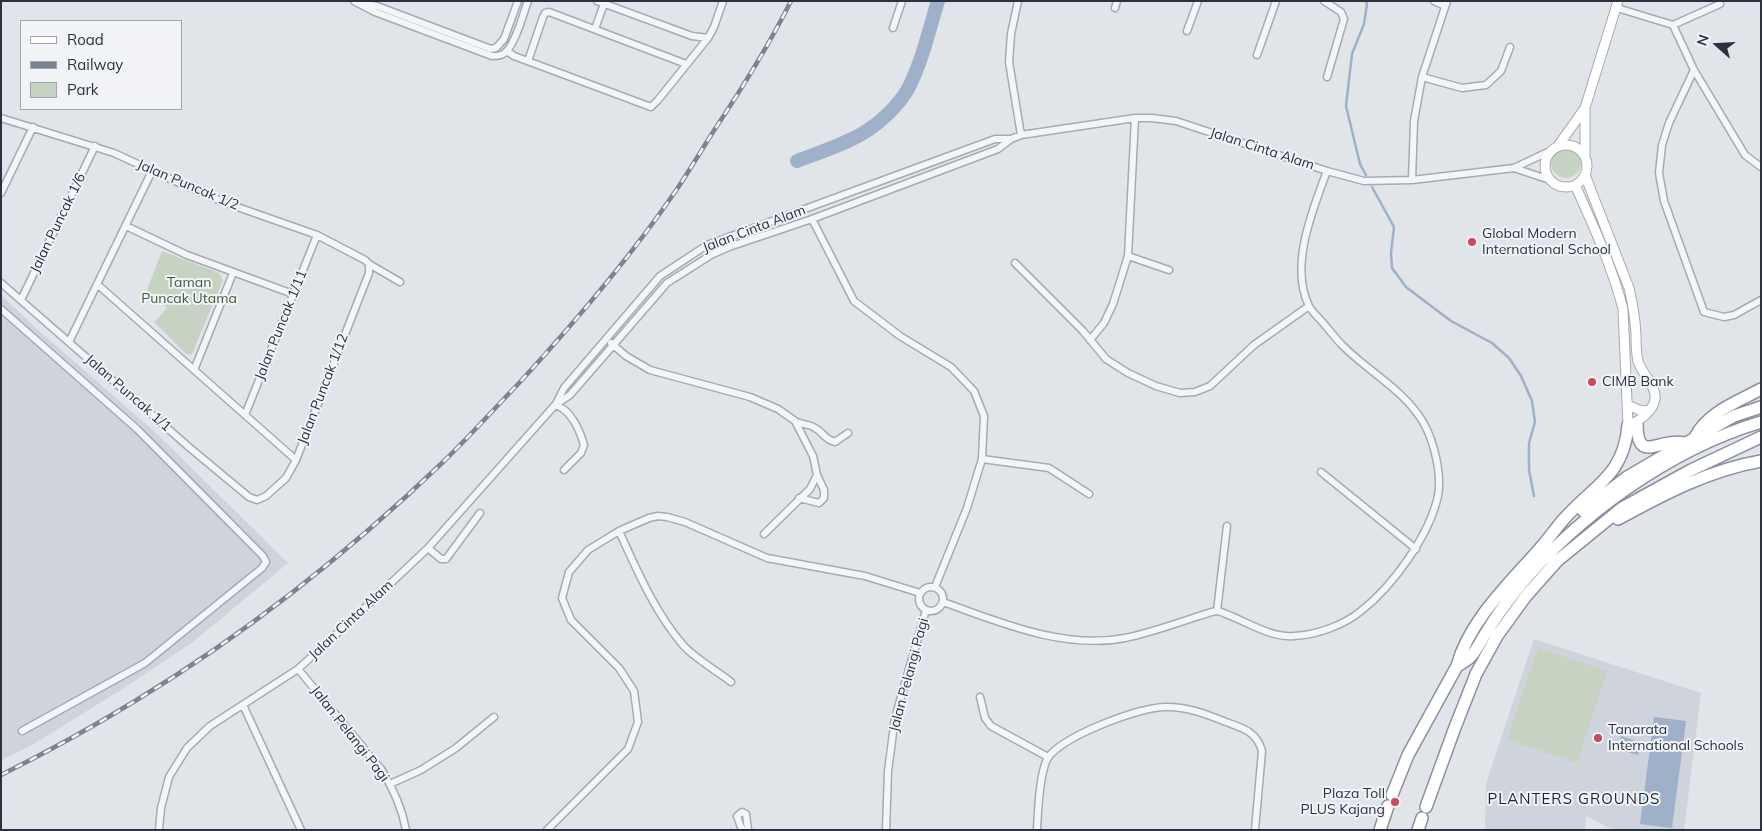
<!DOCTYPE html>
<html>
<head>
<meta charset="utf-8">
<style>
  body { margin:0 }
  #map { position:relative; width:1762px; height:831px; overflow:hidden; background:#e1e4e9; font-family:Mulish,sans-serif }
  canvas { display:block }
  .frame { position:absolute; inset:0; border:2px solid #2a3241; pointer-events:none }
  .legend { position:absolute; left:20px; top:20px; width:162px; height:90px; box-sizing:border-box; background:#f1f3f7; border:1px solid #a1a6ae; margin:0; padding:6px 9px; list-style:none; font-size:15px; color:#2a3241 }
  .legend li { display:flex; align-items:center; gap:10px; height:25px }
  .legend b { width:25px; border:1px solid #a1a6ae }
  .north { position:absolute; left:1692px; top:20px; width:50px; height:50px; -webkit-text-stroke:4px #f1f3f7; paint-order:stroke; rotate:289deg; font-size:14px; font-weight:700; line-height:20px; text-align:center; color:#2a3241 }
  .north::after { content:''; display:block; margin:auto; width:18px; height:22px; background:#2a3241; clip-path:polygon(50% 0,100% 100%,50% 72%,0 100%) }
</style>
</head>
<body>
<div id="map">
<canvas width="1762" height="831"></canvas>
<div class="frame"></div>
<ul class="legend">
<li><b style="height:6px;background:#fff"></b>Road</li>
<li><b style="height:6px;background:#7b8392"></b>Railway</li>
<li><b style="height:14px;background:#c6d3c3"></b>Park</li>
</ul>
<div class="north">N</div>
</div>
<script>
const context = document.querySelector('canvas').getContext('2d');
context.lineJoin = 'round';
function fillPath(path, color) { context.fillStyle = color; context.fill(path, 'evenodd'); }
function trace(path, color, width, dash) { context.strokeStyle = color; context.lineWidth = width; context.lineCap = dash ? 'butt' : 'round'; context.setLineDash(dash || []); context.stroke(path); }
function write(font, color, halo, rows, align = 'center') {
  context.font = font + ' Mulish,sans-serif'; context.lineWidth = 4; context.setLineDash([]); context.textBaseline = 'middle'; context.strokeStyle = halo; context.fillStyle = color; for (const [text, x, y, turn = 0] of rows) {
    context.save(); context.translate(x, y); context.rotate((+turn || 0) * Math.PI / 180); context.textAlign = isNaN(turn) ? turn : align; if (halo) context.strokeText(text, 0, 0); context.fillText(text, 0, 0); context.restore();
  }
}
fillPath(new Path2D(`
  M1,295L36,328L156,433L288,563L193,642L127,686L32,745L1,760Z
  M1534,639L1701,693L1684,830H1613L1586,816L1585,830H1485L1486,784Z`), '#cfd3db');
fillPath(new Path2D(`
  M1551 163a15 15 0 1 1 30 0a15 15 0 1 1-30 0Z
  M162,251L219,273L223,280L192,354L189,355L185,353L154,322L167,308L147,290Z
  M1538,648L1607,671L1577,763L1507,740Z`), '#c6d3c3');
fillPath(new Path2D(`
  M1654,717L1686,721L1672,828L1640,824Z
  M1621,736L1642,743L1638,755L1617,749Z`), '#9eb1c8');
trace(new Path2D(`
  M1366,175L1360,164L1346,106L1352,54L1364,24L1367,4L1366,1
  M1372,187L1394,227L1391,253L1392,268L1406,287L1451,321L1492,343L1509,358L1521,376L1532,401L1535,422L1529,443V470L1534,496`), '#9eb1c8', 2.5);
trace(new Path2D(`
  M797,161C820,152 844,145 865,132C881,122 898,106 908,89C922,62 929,30 938,1`), '#9eb1c8', 14);
const street = new Path2D(`
  M354,1L375,12L492,56C495,56 498,56 501,55C514,51 523,14 528,1
  M597,1L692,36L708,38
  M1018,1L1011,34L1009,62L1021,135
  M1324,1L1341,12L1344,19L1327,77
  M1434,1L1445,6
  M365,4L377,6L491,49L496,48L504,39L518,1
  M1115,8L1117,1
  M1617,8L1673,25L1694,70L1745,155L1761,167
  M1673,25L1720,4
  M893,28L902,1
  M595,29L605,1
  M1187,31L1198,1
  M507,51L514,56L651,107L658,100L708,38L714,27L723,1
  M1257,55L1276,1
  M528,61L543,17L545,13L549,12L686,64
  M1694,70L1669,123L1662,145L1659,173L1664,201L1704,312L1724,317L1734,315L1761,300
  M1422,77L1462,88L1486,85L1501,71L1510,47
  M1,118L114,153L168,178L226,203L317,235L365,260L369,264L400,282
  M1514,168L1550,180
  M1412,180L1414,121L1422,77L1447,1
  M1,193L33,127
  M812,219L854,301L900,336L951,367L974,391L984,416L982,459L967,508L935,587
  M126,226L187,255L293,294
  M1128,256L1169,270
  M1015,263L1083,331L1106,359L1128,373L1156,386L1180,393L1195,392L1210,386L1254,345L1309,306
  M1,283L190,448L249,497L257,500L266,496L286,478L296,460L369,273V264
  M97,284L296,460
  M21,300L95,146
  M1,309L137,429L263,556L266,562L262,568L145,663L22,731
  M1090,340L1104,323L1113,304L1128,256L1135,118
  M69,342L152,171
  M611,343L626,356L650,370L750,397L778,409L795,421L813,456L817,475L810,489L764,534
  M194,370L233,273
  M556,404L564,388L660,276L707,245L995,139H1011
  M555,405C571,409 580,431 584,445L581,453L564,470
  M245,415L317,235
  M796,422C803,425 810,424 815,428C825,433 822,438 835,442L848,433
  M982,459L1049,468L1089,494
  M1321,472L1416,549
  M799,498L819,503L824,498V490L817,475
  M619,531C637,570 654,611 683,645C693,657 717,671 731,682
  M428,548L441,559H446L480,513
  M919 599a12 12 0 1 1 24 0a12 12 0 1 1-24 0Z
  M943,602C999,622 1064,650 1125,638C1150,633 1174,624 1199,616C1204,615 1212,611 1217,611C1221,611 1227,615 1231,616C1250,624 1273,638 1294,636C1317,635 1344,625 1361,611C1393,586 1429,536 1438,496C1442,474 1434,441 1423,422C1404,390 1369,372 1343,346C1336,339 1330,331 1324,324C1319,318 1312,312 1309,306C1289,266 1313,209 1327,171
  M1217,611L1227,526
  M298,669L381,769C393,788 402,808 406,830
  M980,697L985,718L991,726L1048,757
  M243,705L301,830
  M390,784L421,770L456,748L494,717
  M159,830L161,808L169,777L187,748L210,726L298,669L353,619L428,548L555,405L570,395L667,283L711,255L729,247L812,219L998,149L1011,139L1021,135L1135,118H1152L1176,121L1327,171L1364,181L1412,180L1514,168L1550,151
  M547,830L628,749L638,722L634,691L619,668L571,620L562,598L569,572L588,550L619,531L649,518L658,516L667,517L685,522L767,558L865,576L920,593
  M742,830L737,816L742,812L746,814L748,830
  M886,830L888,771L895,718L926,610
  M1037,830C1038,813 1039,767 1050,755C1069,734 1135,709 1164,707C1186,706 1206,714 1226,722C1243,728 1257,732 1262,751L1255,830`);
const secondary = new Path2D(`
  M1585,111V155
  M1545 166a21 21 0 1 1 42 0a21 21 0 1 1-42 0Z
  M1558,146L1585,108L1618,1
  M1575,185C1593,225 1612,266 1623,309L1628,425C1639,422 1653,411 1655,399C1657,386 1641,373 1638,361C1636,353 1636,343 1636,334C1635,318 1633,304 1629,288L1585,175
  M1628,405L1639,410L1648,411`);
const highway = new Path2D(`
  M1637,423C1637,466 1659,437 1684,443
  M1695,437C1708,412 1737,402 1761,389
  M1583,511L1627,477L1663,456L1734,416L1761,407
  M1618,519C1664,494 1709,470 1761,461
  M1457,666C1462,663 1469,660 1472,655C1478,648 1481,640 1486,633C1495,618 1506,603 1517,589C1577,516 1670,449 1761,422
  M1392,795L1408,755L1457,666C1469,620 1512,581 1542,546C1550,537 1556,528 1564,519C1594,485 1624,476 1628,425
  M1426,807L1454,730L1476,674L1497,636L1526,596L1557,561L1622,508L1691,470L1761,437
  M1380,830L1388,806
  M1418,830L1422,818`);
trace(street, '#a6abb3', 9);
trace(secondary, '#a6abb3', 11);
trace(highway, '#8991a0', 14);
trace(street, '#f4f5f8', 6);
trace(secondary, '#fff', 9);
trace(highway, '#fff', 11);
const rail = new Path2D(`
  M1,775C47,752 91,728 135,701C244,635 349,552 442,463C469,437 494,409 520,382C576,321 630,258 677,189C689,171 701,151 713,132C741,90 768,47 791,1`);
trace(rail, '#7b8392', 4.5);
trace(rail, '#f1f3f7', 2.5, [8]);
for (const [x, y, r, color] of [
  [1472,242,5,"#ca4b5b"],
  [1592,382,5,"#ca4b5b"],
  [1598,738,5,"#ca4b5b"],
  [1395,802,5,"#ca4b5b"]
]) { const dot = new Path2D(); dot.arc(x, y, r, 0, 2 * Math.PI); context.fillStyle = color; context.fill(dot); trace(dot, '#f1f3f7', 2); }
write('14px', '#2a3241', '#f1f3f7', [
  ["Jalan Cinta Alam",1262,149,18],
  ["Jalan Puncak 1/2",188,185,23],
  ["Jalan Puncak 1/6",58,223,-64],
  ["Jalan Cinta Alam",754,229,-21],
  ["Jalan Puncak 1/11",281,325,-68],
  ["Jalan Puncak 1/12",323,389,-69],
  ["Jalan Puncak 1/1",128,393,41],
  ["Jalan Cinta Alam",351,620,-43],
  ["Jalan Pelangi Pagi",909,675,-75],
  ["Jalan Pelangi Pagi",350,734,52]
]);
write('14px', '#2a3241', '#f1f3f7', [
  ["Global Modern",1482,234],
  ["International School",1482,250],
  ["CIMB Bank",1602,382],
  ["Tanarata",1608,730],
  ["International Schools",1608,746],
  ["Plaza Toll",1385,794,"right"],
  ["PLUS Kajang",1385,810,"right"]
], 'left');
write('14px', '#3e5c38', '#f1f3f7', [
  ["Taman",189,283],
  ["Puncak Utama",189,299]
]);
context.letterSpacing = '1px';
write('15px', '#1c2331', '#f1f3f7', [
  ["PLANTERS GROUNDS",1574,799]
]);
context.letterSpacing = '0px';
</script>
</body>
</html>
